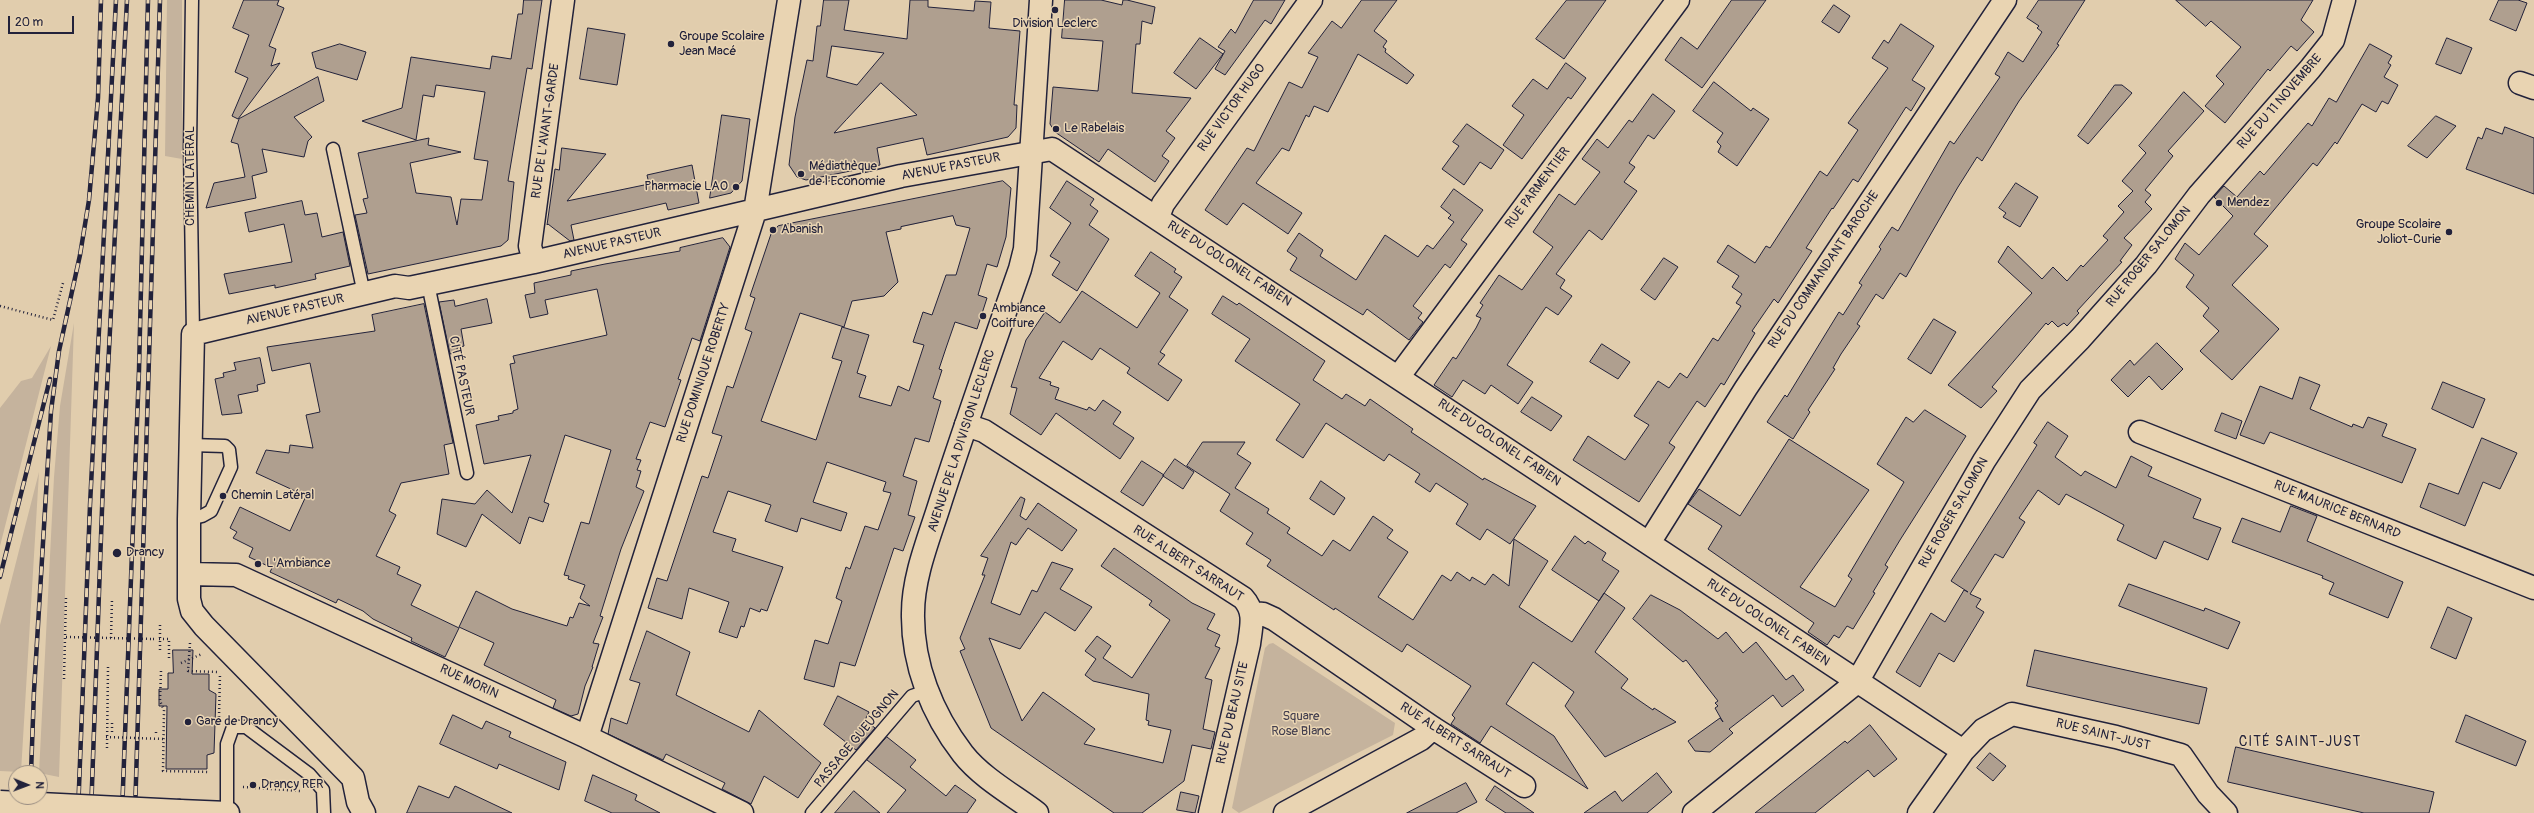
<!DOCTYPE html>
<html>
<head>
<meta charset="utf-8">
<style>
  body { margin:0 }
  #map { position:relative; width:2534px; height:813px; overflow:hidden; background:#e1cdad; font-family:Pangolin,sans-serif }
  canvas { display:block }
  .north { position:absolute; left:8px; top:765px; width:40px; height:40px; box-sizing:border-box; background:#e9d4b2; border:1px solid #998d82; border-radius:50%; rotate:91deg; font-size:11px; font-weight:700; line-height:16px; text-align:center; color:#22223b }
  .north::after { content:''; display:block; margin:auto; width:14px; height:18px; background:#22223b; clip-path:polygon(50% 0,100% 100%,50% 72%,0 100%) }
  .scale { position:absolute; left:8px; top:16px; width:66px; height:18px; box-sizing:border-box; border:2px solid #22223b; border-top:0; padding-left:5px; font-size:12px; line-height:14px; white-space:nowrap; color:#22223b; -webkit-text-stroke:3px #e9d4b2; paint-order:stroke }
</style>
</head>
<body>
<div id="map">
<canvas width="2534" height="813"></canvas>
<div class="north">N</div>
<div class="scale">20 m</div>
</div>
<script>
const context = document.querySelector('canvas').getContext('2d');
context.lineJoin = 'round';
function fillPath(path, color) { context.fillStyle = color; context.fill(path, 'evenodd'); }
function trace(path, color, width, dash) { context.strokeStyle = color; context.lineWidth = width; context.lineCap = dash ? 'butt' : 'round'; context.setLineDash(dash || []); context.stroke(path); }
function write(font, color, halo, rows, align = 'center') {
  context.font = font + ' Pangolin,sans-serif'; context.lineWidth = 3; context.setLineDash([]); context.textBaseline = 'middle'; context.strokeStyle = halo; context.fillStyle = color; for (const [text, x, y, turn = 0] of rows) {
    context.save(); context.translate(x, y); context.rotate((+turn || 0) * Math.PI / 180); context.textAlign = isNaN(turn) ? turn : align; if (halo) context.strokeText(text, 0, 0); context.fillText(text, 0, 0); context.restore();
  }
}
fillPath(new Path2D(`
  M167,0H182V159L165,156Z
  M74,323L59,777L39,773L54,477L60,406Z
  M51,346L0,546V408L21,381L32,378Z
  M39,472L21,772L0,771V625Z
  M1273,643L1395,723L1393,735L1239,813L1232,808L1265,648L1269,644Z`), '#c5b39d');
const building = new Path2D(`
  M244,0H279L277,5L284,8L269,46L276,49L271,66L280,63L238,119L232,116L248,78L235,72L249,35L233,28Z
  M524,0H542L532,69L527,68L508,181L514,182L508,240L501,246L368,274L355,215L367,213L363,199L368,198L358,153L429,138L428,145L461,152L410,163L416,193L451,197L457,225L461,199L482,200L488,161L474,159L485,92L436,85L434,97L423,95L416,140L362,121L402,108L411,57L490,69L492,56L511,59L518,14H522Z
  M824,0H849L844,30L907,39L910,0H928V7L974,11L975,1L991,2L989,28L1020,31L1014,105H1017L1016,128L1008,137L927,155L923,138L877,148L880,165L806,180L797,177L789,165L795,117L807,60L813,61L817,26H820ZM832,46L884,53L857,85L827,77ZM881,83L917,115L834,133L846,120Z
  M1065,0H1101L1122,5L1123,0H1127L1155,7L1152,24L1142,21L1140,44H1136L1132,93L1191,98L1166,131L1175,138L1162,156L1169,161L1155,182L1108,149L1099,162L1055,132L1050,124L1053,87L1098,91L1103,41L1062,38Z
  M1254,0H1285L1271,24L1265,20L1225,75L1215,69L1225,51L1218,47L1231,29L1235,33Z
  M1362,0H1397L1374,31L1387,41L1383,47L1386,49L1385,52L1414,75L1407,84L1358,54L1328,112L1314,106L1309,117L1306,115L1289,151L1282,148L1256,183L1302,213L1288,234L1243,203L1227,225L1205,210L1247,148L1254,151L1289,82L1302,88L1318,57L1308,53L1332,21L1341,28Z
  M1567,0H1606L1564,59L1536,39Z
  M1732,0H1766L1702,88L1665,60L1681,37L1697,49Z
  M2039,0H2085L2057,44L2059,45L2019,101L1982,161L1977,157L1958,187L1906,277L1900,273L1883,299L1876,294L1857,324L1860,326L1841,354L1833,368L1835,369L1808,410L1810,412L1793,439L1767,422L1785,395L1787,397L1839,312L1843,315L1862,285L1859,283L1881,249L1879,247L1892,227L1898,231L1950,141L1954,144L2000,77L1995,74L2008,52L2023,62L2042,32L2037,28L2039,26L2027,18Z
  M2176,0H2313L2301,20L2314,32L2297,51L2291,46L2270,71L2268,69L2225,123L2205,106L2224,84L2216,76L2241,47L2211,21L2206,26Z
  M2499,0H2518L2527,3L2516,31L2490,20Z
  M1834,5L1850,16L1839,33L1822,22Z
  M1901,24L1934,46L1912,80L1925,88L1911,111L1906,107L1858,182L1853,179L1833,209L1832,208L1806,248L1812,251L1778,303L1774,299L1752,331L1755,333L1724,385L1721,383L1705,407L1697,401L1669,443L1675,447L1639,502L1573,460L1588,436L1625,460L1649,425L1634,416L1658,381L1669,388L1680,373L1687,378L1713,338L1718,341L1741,306L1736,303L1742,294L1732,287L1739,276L1717,262L1728,245L1755,263L1766,246L1770,248L1820,171L1827,176L1858,130L1848,123L1888,68L1872,58L1884,40L1888,43Z
  M588,28L625,34L617,85L580,79Z
  M1200,38L1223,54L1196,89L1174,73Z
  M2447,38L2472,48L2461,74L2436,64Z
  M340,44L366,52L357,80L316,68L312,53Z
  M2370,44L2392,56L2388,63L2391,65L2384,77L2398,85L2388,104L2382,101L2376,112L2362,104L2337,144L2335,142L2317,166L2313,163L2254,234L2268,246L2232,285L2279,329L2232,380L2200,351L2219,331L2203,316L2209,308L2186,287L2194,275L2175,259L2185,243L2199,255L2233,216L2214,197L2224,186L2237,197L2260,171L2264,175L2308,123L2312,126L2329,98L2336,102Z
  M1566,63L1586,78L1571,99L1568,97L1522,159L1503,145L1524,115L1512,106L1533,79L1547,89Z
  M318,77L324,101L294,117L312,137L308,141L304,157L262,149L267,172L252,176L256,198L206,208L214,183L245,177L238,144L231,142L239,119Z
  M1714,82L1751,111L1753,108L1769,119L1737,166L1718,152L1721,146L1717,142L1723,133L1693,111Z
  M2115,85H2122L2132,93L2088,144L2078,136Z
  M2184,92L2204,111L2168,151L2173,156L2145,190L2151,195L2145,202L2152,209L2124,238L2132,245L2120,261L2122,262L2077,311L2079,313L2067,326L2064,323L2058,327L2052,321L2048,325L2046,323L1992,387L1997,391L1981,408L1948,385L2032,293L1998,262L2008,246L2042,279L2053,267L2067,281L2081,265L2083,267L2108,240L2103,236L2124,212L2118,206L2133,191L2122,181L2146,153L2139,146Z
  M1653,94L1675,111L1654,139L1648,135L1629,163L1635,167L1624,182L1637,191L1602,240L1589,230L1556,274L1565,280L1560,288L1572,296L1558,315L1546,307L1507,365L1533,382L1518,404L1491,385L1485,394L1463,380L1452,397L1434,385L1453,357L1456,359L1476,328L1481,318L1476,316L1483,305L1480,303L1499,275L1522,290L1553,247L1533,232L1559,194L1575,205L1600,172L1582,159L1597,139L1608,148L1629,120L1632,122Z
  M722,115L750,119L742,181L731,193L710,198Z
  M2436,116L2456,126L2427,158L2408,146Z
  M1467,124L1504,150L1491,169L1480,162L1464,185L1442,169L1459,146L1453,142Z
  M2505,127L2534,138V194L2466,169L2478,137L2482,139L2486,128L2502,134Z
  M562,148L606,154L567,201L649,184L647,175L692,165L699,203L668,210L666,203L571,225L574,240L570,241L548,224L547,225L555,169L559,170Z
  M1003,181L1011,188L1006,237L997,267L987,264L978,295L987,298L977,329L955,322L946,348L939,369L942,370L933,398L941,401L929,442L915,438L903,476L917,481L908,515L915,517L903,551L894,548L855,666L840,662L834,687L804,679L815,640L828,644L842,601L836,598L846,567L850,569L865,526L878,530L891,493L883,491L886,482L827,462L813,502L847,513L841,531L801,518L797,532L765,521L771,505L728,491L713,532L736,539L732,551L783,567L767,611L761,609L760,612L750,608L744,627L741,626L737,638L719,632L729,602L689,588L682,619L648,608L657,578L667,581L702,476L708,478L722,436L712,433L727,386L733,388L752,332L745,329L755,298L750,296L771,234L778,226ZM953,216L956,225L970,228L956,275H946L932,315L923,312L913,342L924,345L909,391L898,386L891,406L859,397L866,376L857,373L869,335L842,327L832,358L842,361L816,440L761,421L800,313L844,327L852,301L884,296L898,282L886,232L901,229V227Z
  M1067,181L1094,199L1090,205L1098,211L1089,225L1109,239L1077,291L1052,275L1060,262L1050,256L1071,223L1050,208Z
  M2016,183L2038,197L2020,227L2003,217L2006,213L1999,208Z
  M1454,189L1483,210L1461,240L1467,244L1450,268L1445,264L1413,306L1422,313L1418,318L1423,322L1409,340L1367,309L1363,315L1290,270L1297,258L1287,251L1299,233L1323,250L1320,256L1356,280L1385,235L1418,257L1427,245L1433,249L1454,222L1448,218L1451,215L1441,207Z
  M302,201L305,215L317,213L322,237L343,232L350,266L315,274L316,279L275,288V285L229,294L224,274L292,262L284,224L249,232L245,213Z
  M723,238L730,247L700,341L692,338L678,379L681,380L665,427L650,422L636,459L641,460L637,470L641,471L636,487L644,491L621,549L600,616L603,617L593,643L599,644L592,667H593L585,686L578,714L571,716L553,708L556,700L484,665L494,643L459,627L476,591L512,609L567,626L570,617L573,618L579,603L590,606L580,598L585,585L568,579L569,576L564,575L581,522L589,524L611,450L565,435L544,502L549,504L543,522L529,517L520,544L482,514L466,547L437,534L442,499L475,504L487,490L512,513L531,455L484,464L476,425L499,420L498,416L513,413V411L518,409L510,364L515,363L513,356L607,335L597,289L545,300L548,314L530,318L525,295L535,293L534,283L571,275V271L605,264L680,251V248Z
  M1151,252L1176,269L1174,272L1182,277L1169,297L1188,310L1160,352L1165,355L1158,364L1182,380L1168,401L1127,373L1130,368L1100,348L1092,360L1063,341L1039,378L1051,382L1050,385L1059,388L1055,399L1087,410L1089,407L1095,411L1103,400L1121,412L1113,424L1134,438L1120,459L1056,413L1041,435L1010,414L1017,388L1011,387L1026,340L1045,312L1060,323L1082,291L1137,328L1160,293L1135,276Z
  M1664,258L1678,267L1655,300L1641,290Z
  M1223,296L1237,305L1239,303L1325,361L1313,380L1342,399L1346,394L1365,406L1370,399L1413,429L1411,432L1483,480L1484,478L1536,506L1510,544L1487,529L1480,540L1456,524L1468,504L1436,483L1430,492L1415,482L1420,474L1389,454L1384,461L1326,423L1303,458L1276,440L1300,404L1235,361L1250,339L1212,314Z
  M487,299L492,323L461,329L464,346L457,348L458,352L450,354L439,302L454,300L455,306Z
  M424,304L453,443L444,445L449,474L401,483L389,511L396,515L376,556L400,567L397,574L421,585L411,605L459,628L445,657L411,641L412,638L373,619L363,611L338,599L336,603L270,572L272,568L249,557L253,548L233,538L237,532L230,528L240,507L290,531L306,496L256,473L266,450L289,453L290,445L313,448L306,415L320,412L310,363L272,371L267,347L375,331L372,315Z
  M1934,319L1956,332L1931,374L1908,359Z
  M2157,343L2183,369L2162,390L2149,376L2128,397L2111,380L2130,360L2134,365Z
  M1602,344L1630,362L1618,379L1590,362Z
  M260,358L265,383L257,385L258,391L238,395L242,413L222,415L215,379L224,377L223,373L236,370L234,363Z
  M2300,377L2320,385L2310,409L2352,427L2353,424L2363,428L2368,417L2387,424L2382,436L2416,449L2402,483L2270,432L2264,444L2240,435L2260,386L2292,399Z
  M2443,382L2485,399L2473,428L2432,409Z
  M1532,397L1562,416L1551,431L1521,412Z
  M1925,410L1966,436L1900,540L1885,565L1888,567L1873,592L1875,593L1853,629L1847,626L1839,638L1834,635L1827,645L1808,632L1814,623L1708,549L1722,526L1688,504L1699,489L1740,516L1789,439L1869,490L1800,587L1835,607L1852,579L1848,576L1904,482L1877,464L1906,417L1913,422Z
  M2222,413L2242,421L2236,439L2215,431Z
  M2048,422L2068,436L2055,457L2081,476L2085,471L2116,488L2131,456L2152,467L2148,476L2201,499L2193,518L2221,528L2208,560L2164,541L2156,559L2117,540L2124,525L2066,494L2059,505L2038,490L2019,518L2025,522L2003,558L1995,554L1970,594L1981,599L1976,607L1984,612L1954,662L1939,653L1920,687L1896,672L1931,613L1945,622L1964,590L1968,592L1951,581L2037,445L2034,443Z
  M2482,438L2517,453L2500,489L2483,482L2465,526L2420,507L2429,483L2458,494Z
  M1203,442H1245L1237,454L1251,463L1235,488L1269,509L1267,513L1290,528L1287,533L1322,556L1333,540L1350,551L1373,516L1393,530L1387,538L1408,552L1378,597L1413,620L1442,575L1451,581L1457,572L1470,581L1472,577L1485,585L1493,574L1509,586L1514,539L1548,561L1519,607L1572,642L1604,593L1625,608L1595,652L1628,679L1621,688L1653,710L1654,708L1676,722L1605,757L1565,706L1574,692L1533,662L1506,704L1554,736L1588,789L1491,726L1480,743L1451,724L1455,718L1452,715L1471,686L1407,644L1402,652L1335,608L1334,610L1267,566L1271,560L1246,544L1253,533L1220,511L1230,494L1187,466Z
  M1175,459L1194,472L1183,489L1163,476Z
  M1142,461L1164,475L1143,506L1121,492Z
  M1321,481L1345,498L1334,515L1310,499Z
  M1021,497L1025,499L1020,516L1026,520L1038,503L1077,530L1062,551L1028,528L1016,545L1011,542L991,603L1020,615L1032,590L1037,592L1052,562L1073,569L1060,589L1092,607L1075,631L1045,612L1020,649L989,638L1022,721L1043,692L1095,729L1084,744L1163,763L1171,730L1148,725L1149,721L1146,720L1149,694L1093,681L1085,675L1096,659L1085,651L1097,636L1111,646L1103,658L1132,678L1170,620L1149,605L1152,601L1101,566L1114,548L1192,603L1215,614L1207,629L1220,635L1215,646L1220,648L1205,678L1212,680L1203,729L1215,732L1211,749L1192,745L1184,781L1142,813H1114L991,728L960,651L965,649L960,638L985,575H982L988,558L981,556Z
  M2291,506L2317,516L2307,541L2403,582L2388,618L2329,594L2334,583L2322,578L2323,576L2232,542L2242,518L2280,532Z
  M1575,536L1585,544L1588,541L1606,553L1602,560L1619,571L1599,601L1552,570Z
  M2129,584L2204,611L2205,608L2240,622L2228,649L2119,606Z
  M1651,595L1680,610L1718,639L1726,632L1743,653L1756,642L1786,680L1793,675L1804,690L1782,707L1773,695L1729,729L1733,733L1710,752L1695,751L1688,741L1720,718L1723,722L1715,708L1718,706L1715,703L1718,701L1686,660L1683,662L1633,619Z
  M2448,607L2472,618L2456,659L2431,648Z
  M647,631L690,652L676,695L749,732L759,710L821,763L798,798L764,776L751,804L722,789L725,783L666,754L663,760L608,734L611,718L627,724L640,683L630,680Z
  M173,650H193L192,674H209V690L216,694L214,753L207,755V769H166L167,706H159V689H168V673H173Z
  M2035,650L2207,688L2199,724L2027,686Z
  M838,696L869,712L865,720L875,728L856,750L824,725Z
  M453,715L482,729L486,721L511,732L509,737L566,762L559,790L499,764L497,769L440,744Z
  M2466,715L2526,741L2516,766L2456,742Z
  M1870,725L1897,759L1874,777L1868,770L1815,813H1755L1845,741L1847,743Z
  M887,737L916,760L910,767L946,796L955,785L976,800L967,813H887L906,790L867,760Z
  M2236,747L2434,792L2429,813H2364L2228,782Z
  M1990,753L2006,766L1993,781L1977,768Z
  M1657,773L1672,792L1647,813H1584L1615,791L1622,801Z
  M593,775L637,795L635,800L660,813H612L585,801Z
  M1466,783L1477,802L1456,813H1407Z
  M419,786L449,798L455,786L512,813H407Z
  M1495,786L1534,813H1506L1486,800Z
  M854,791L880,813H835Z
  M1181,792L1199,796L1195,813L1177,810Z`);
fillPath(building, '#af9f8f');
trace(building, '#22223b', 1);
const service = new Path2D(`
  M192,0L190,147L193,334
  M333,149L364,294
  M428,284L467,473
  M189,519L202,516L211,511L231,467L229,450L225,446L190,445
  M227,813V744L233,727H246L309,774L323,790L324,813
  M812,813L912,696L927,691`);
const minor = new Path2D(`
  M2520,83L2534,88
  M1158,217L1163,204L1311,0
  M534,262L530,246L563,0
  M1399,376L1678,0
  M966,425L984,431L1243,598C1256,612 1251,627 1249,644L1210,813
  M2140,432L2534,588
  M1649,543L1746,388L2005,0
  M189,574L236,575L587,737L742,813
  M1252,613L1263,614L1274,619L1433,728L1524,786
  M587,737L755,211L789,0
  M364,813L358,802L353,778L204,626L192,611L189,599V519L193,334L395,286L409,288L534,262L901,176L1052,149L1963,751
  M1285,813L1421,739L1433,728
  M1694,813L1857,682L1984,461L2030,390L2080,339L2146,265L2199,195L2310,69L2333,40L2344,0
  M1919,813L1963,751L1983,730L2012,714L2116,737L2181,755L2208,794L2226,813`);
const tertiary = new Path2D(`
  M1037,813C1013,795 982,778 963,754C932,714 912,664 913,613C913,575 930,536 941,500C966,423 993,346 1020,269L1025,249L1041,0`);
const secondary = new Path2D(`
  M180,811L228,813`);
trace(service, '#22223b', 15);
trace(minor, '#22223b', 25);
trace(tertiary, '#22223b', 25);
trace(secondary, '#22223b', 25);
trace(new Path2D(`
  M0,306L53,320L63,283
  M111,638L112,599
  M153,639H156
  M159,639H169V660
  M190,643L188,671L219,672
  M160,650V624
  M181,663L202,654
  M161,671L160,701L164,710L163,771L210,772
  M64,679L66,597
  M219,717L220,674
  M112,732V723
  M156,733V729
  M107,748L108,667
  M243,787L300,791`), '#22223b', 2.5, [1, 3]);
trace(service, '#e9d4b2', 12);
trace(minor, '#e9d4b2', 22);
trace(tertiary, '#e9d4b2', 22);
trace(secondary, '#e9d4b2', 22);
const rail = new Path2D(`
  M0,577L50,379
  M31,773L34,691L51,411L59,351L80,255L89,200L98,98L101,0
  M31,813V797
  M78,813L90,505L116,0
  M91,813L105,427L127,0
  M122,813L139,370L148,0
  M135,813L160,0`);
trace(rail, '#22223b', 4.5);
trace(rail, '#e9d4b2', 3, [9]);
const secondaryBridge = new Path2D(`
  M0,802L180,811`);
trace(secondaryBridge, '#22223b', 25, []);
trace(new Path2D(`
  M66,637L153,639
  M106,737L164,739`), '#22223b', 2.5, [1, 3]);
trace(secondaryBridge, '#e9d4b2', 22);
for (const [x, y, r, color] of [
  [1055,10,4,"#22223b"],
  [671,44,4,"#22223b"],
  [1056,129,4,"#22223b"],
  [801,174,4,"#22223b"],
  [736,187,4,"#22223b"],
  [2219,203,4,"#22223b"],
  [773,230,4,"#22223b"],
  [2449,232,4,"#22223b"],
  [983,316,4,"#22223b"],
  [223,496,4,"#22223b"],
  [117,553,5,"#22223b"],
  [258,564,4,"#22223b"],
  [188,722,4,"#22223b"],
  [253,785,4,"#22223b"]
]) { const dot = new Path2D(); dot.arc(x, y, r, 0, 2 * Math.PI); context.fillStyle = color; context.fill(dot); trace(dot, '#e9d4b2', 1.5); }
write('13px', '#22223b', '#e9d4b2', [
  ["Division Leclerc",1055,24,"center"],
  ["Groupe Scolaire",679,37],
  ["Jean Macé",679,52],
  ["Le Rabelais",1064,129],
  ["Médiathèque",809,167],
  ["de l'Economie",809,182],
  ["Pharmacie LAO",728,187,"right"],
  ["Mendez",2227,203],
  ["Groupe Scolaire",2441,225,"right"],
  ["Joliot-Curie",2441,240,"right"],
  ["Abanish",781,230],
  ["Ambiance",991,309],
  ["Coiffure",991,324],
  ["Chemin Latéral",231,496],
  ["Drancy",126,553],
  ["L'Ambiance",266,564],
  ["Gare de Drancy",196,722],
  ["Drancy RER",261,785]
], 'left');
write('13px', '#22223b', '#e9d4b2', [
  ["RUE DU 11 NOVEMBRE",2280,102,-49],
  ["RUE VICTOR HUGO",1232,108,-54],
  ["RUE DE L'AVANT-GARDE",546,131,-82],
  ["AVENUE PASTEUR",951,167,-11],
  ["CHEMIN LATÉRAL",191,176,-90],
  ["RUE PARMENTIER",1538,188,-53],
  ["AVENUE PASTEUR",612,244,-13],
  ["RUE ROGER SALOMON",2149,257,-51],
  ["RUE DU COLONEL FABIEN",1229,264,33],
  ["RUE DU COMMANDANT BAROCHE",1824,270,-56],
  ["AVENUE PASTEUR",295,310,-13],
  ["RUE DOMINIQUE ROBERTY",704,373,-72],
  ["CITÉ PASTEUR",461,376,78],
  ["AVENUE DE LA DIVISION LECLERC",962,441,-72],
  ["RUE DU COLONEL FABIEN",1499,443,34],
  ["RUE MAURICE BERNARD",2337,510,22],
  ["RUE ROGER SALOMON",1954,513,-60],
  ["RUE ALBERT SARRAUT",1188,564,33],
  ["RUE DU COLONEL FABIEN",1768,623,34],
  ["RUE MORIN",469,682,25],
  ["RUE DU BEAU SITE",1233,713,-77],
  ["RUE SAINT-JUST",2103,735,14],
  ["PASSAGE GUEUGNON",857,739,-50],
  ["RUE ALBERT SARRAUT",1455,741,33]
]);
write('13px', '#433f4f', '#e9d4b2', [
  ["Square",1301,717],
  ["Rose Blanc",1301,732]
]);
context.letterSpacing = '1px';
write('14px', '#22223b', '#e9d4b2', [
  ["CITÉ SAINT-JUST",2300,742]
]);
context.letterSpacing = '0px';
</script>
</body>
</html>
